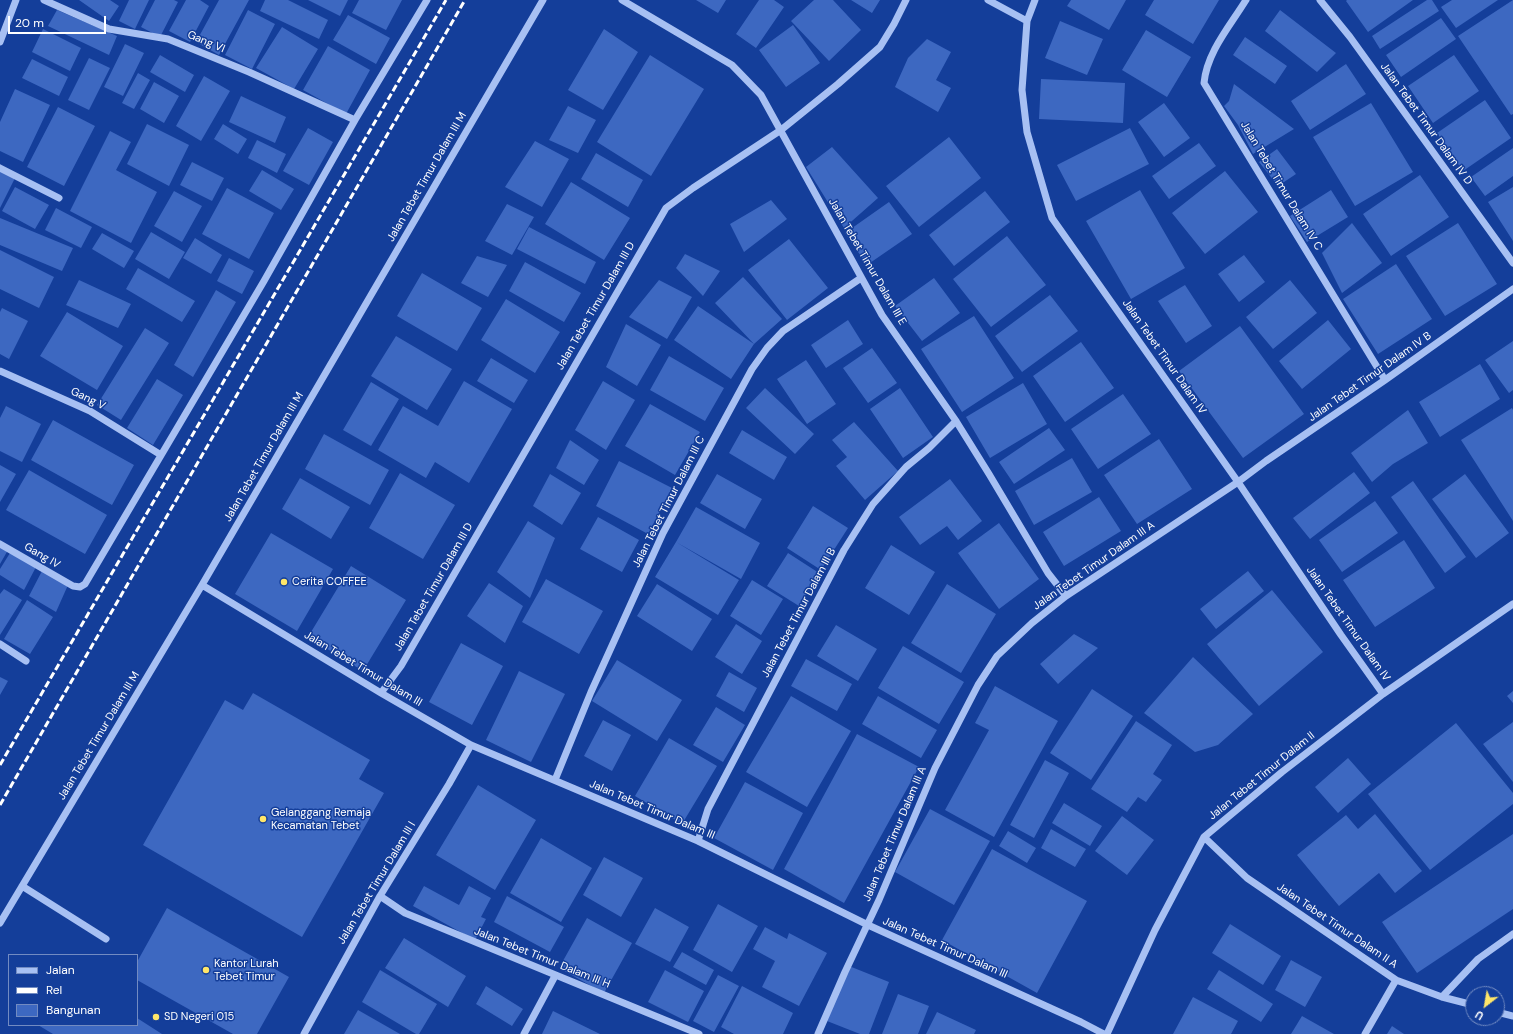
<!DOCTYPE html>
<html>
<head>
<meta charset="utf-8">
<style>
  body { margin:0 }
  #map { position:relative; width:1513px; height:1034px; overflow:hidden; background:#143e9a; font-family:"DM Sans",sans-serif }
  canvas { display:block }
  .legend { position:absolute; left:8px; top:954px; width:130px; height:72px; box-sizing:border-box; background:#143e9a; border:1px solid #728bc2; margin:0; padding:5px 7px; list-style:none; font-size:12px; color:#fff }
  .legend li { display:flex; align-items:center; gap:8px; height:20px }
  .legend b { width:20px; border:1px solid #728bc2 }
  .north { position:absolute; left:1465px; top:986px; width:40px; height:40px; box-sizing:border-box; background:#143e9a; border:1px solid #728bc2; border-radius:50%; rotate:211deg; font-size:11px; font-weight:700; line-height:16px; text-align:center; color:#fff }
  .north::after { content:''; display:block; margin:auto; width:14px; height:18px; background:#ffe669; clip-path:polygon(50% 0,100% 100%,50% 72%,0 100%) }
  .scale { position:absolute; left:8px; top:16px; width:98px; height:18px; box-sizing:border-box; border:2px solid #fff; border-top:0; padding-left:5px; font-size:12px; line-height:14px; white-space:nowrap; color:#fff; -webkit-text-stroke:3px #143e9a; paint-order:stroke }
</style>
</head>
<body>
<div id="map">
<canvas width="1513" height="1034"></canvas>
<ul class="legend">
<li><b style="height:5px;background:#a7c0f3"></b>Jalan</li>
<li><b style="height:5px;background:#fff"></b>Rel</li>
<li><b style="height:11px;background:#3d68c1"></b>Bangunan</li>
</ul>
<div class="north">U</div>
<div class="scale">20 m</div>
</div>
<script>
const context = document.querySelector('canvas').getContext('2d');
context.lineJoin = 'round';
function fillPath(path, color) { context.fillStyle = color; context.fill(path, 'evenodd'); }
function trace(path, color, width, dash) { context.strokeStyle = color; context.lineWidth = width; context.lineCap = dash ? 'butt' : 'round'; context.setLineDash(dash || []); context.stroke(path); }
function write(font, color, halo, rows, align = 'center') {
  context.font = font + ' "DM Sans",sans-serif'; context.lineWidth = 3; context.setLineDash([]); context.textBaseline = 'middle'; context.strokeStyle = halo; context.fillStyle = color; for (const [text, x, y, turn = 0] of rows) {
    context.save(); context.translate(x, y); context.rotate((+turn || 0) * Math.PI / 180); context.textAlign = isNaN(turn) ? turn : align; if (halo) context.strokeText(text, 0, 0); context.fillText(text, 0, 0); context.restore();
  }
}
fillPath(new Path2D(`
  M79,0H110L119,6L109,21Z
  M129,0H149L135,29L119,21Z
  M155,0H174L178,2L160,37L141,27Z
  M186,0H200L209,6L190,42L169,31Z
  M219,0H249L219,55L196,42Z
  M265,0H288L328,20L319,39L260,11Z
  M308,0H348L340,16Z
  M359,0H402L386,30L352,13Z
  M696,0H726L718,13Z
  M759,0H774L784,7L756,48L736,34Z
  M814,0H833L861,30L829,61L791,21Z
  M851,0H880L872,13Z
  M1071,0H1126L1109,30L1067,6Z
  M1154,0H1219L1193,44L1145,15Z
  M1347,0H1413L1368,32L1346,1Z
  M1427,0H1432L1439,11L1380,49L1372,36Z
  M1452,0H1498L1456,28L1441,7Z
  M1513,0V114L1511,115L1458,36Z
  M57,10L117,36L109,55L48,26Z
  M248,10L275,24L252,69L225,55Z
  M1280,10L1336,53L1317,72L1265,31Z
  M348,15L390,38L376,64L333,40Z
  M1441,18L1456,39L1401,77L1386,55Z
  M1060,21L1103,39L1087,75L1045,58Z
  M793,25L820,63L786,87L759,50Z
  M282,27L318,49L294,89L256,68Z
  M43,29L81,48L70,71L32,52Z
  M604,29L638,52L603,110L568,90Z
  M1146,30L1191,57L1167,97L1122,70Z
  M1245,37L1287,66L1275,84L1233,55Z
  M927,39L951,52L936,80L951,88L938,112L895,87L908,58Z
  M125,44L144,53L123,96L104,87Z
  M328,46L370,70L346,114L303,90Z
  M160,55L194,75L185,92L150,72Z
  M650,55L704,89L651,176L597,142Z
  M1454,55L1479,91L1433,123L1408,86Z
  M89,58L110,68L89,110L68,100Z
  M32,59L68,77L59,96L22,78Z
  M1346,64L1366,94L1310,130L1291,101Z
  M138,73L150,80L134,109L122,103Z
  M204,76L230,91L201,141L176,126Z
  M1041,79L1125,83L1123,123L1039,119Z
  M154,82L179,96L164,123L140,109Z
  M1234,84L1294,129L1253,154L1238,125L1224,106L1229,101Z
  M15,89L50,105L23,162L0,151V122Z
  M241,96L286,117L275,143L229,122Z
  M1485,100L1511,138L1463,171L1437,133Z
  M1164,103L1190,138L1164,157L1138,122Z
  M1371,103L1413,172L1355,206L1313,137Z
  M568,106L596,120L578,153L549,140Z
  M58,107L95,126L64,186L27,167Z
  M147,124L189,145L169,186L127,164Z
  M223,124L247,139L238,154L214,139Z
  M308,128L333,142L309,185L283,171Z
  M1130,128L1149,164L1076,201L1057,165Z
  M110,131L131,142L116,170L157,192L131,243L70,211Z
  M949,137L981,178L919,227L886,186Z
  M257,140L286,154L277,173L248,158Z
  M535,141L569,159L542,207L505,187Z
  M1199,143L1216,166L1169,199L1152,176Z
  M832,147L878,198L844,228L806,167Z
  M1513,148V176L1485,196L1471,177Z
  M1277,149L1296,174L1278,186L1259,162Z
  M596,153L643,180L628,207L581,179Z
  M192,162L224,178L212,201L180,185Z
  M0,170L15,178L0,208Z
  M262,170L294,189L281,210L249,191Z
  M1225,171L1258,212L1205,254L1172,213Z
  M1420,175L1449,217L1391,256L1363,214Z
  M571,182L630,218L604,260L545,224Z
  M15,187L49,205L35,229L2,211Z
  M1513,187V241L1488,202Z
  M227,188L274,213L249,259L202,234Z
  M1140,190L1185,268L1131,299L1086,221Z
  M1331,190L1348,217L1307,242L1290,216Z
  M174,191L202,206L182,242L154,226Z
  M985,191L1010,222L954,266L929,235Z
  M771,200L787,219L744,252L730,224Z
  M889,202L912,234L867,265L845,233Z
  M507,204L534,217L512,255L485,241Z
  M56,208L92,227L81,248L45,230Z
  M0,218L73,248L62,271L0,245Z
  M1352,223L1382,263L1342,293L1322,253Z
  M1458,223L1497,284L1445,316L1406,256Z
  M529,227L596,262L585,284L517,249Z
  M151,232L185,252L169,279L135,259Z
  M102,233L134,251L124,268L92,249Z
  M1007,236L1046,285L991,327L953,279Z
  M195,238L222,255L211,274L183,258Z
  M789,239L828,288L787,320L748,270Z
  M0,250L54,277L39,308L0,289Z
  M685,254L720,271L703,296L676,268Z
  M1244,255L1265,282L1239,302L1218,274Z
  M477,256L507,265L488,297L461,283Z
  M229,258L254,271L242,294L217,281Z
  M525,262L581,293L564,322L509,291Z
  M1396,264L1432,319L1378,354L1343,299Z
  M138,268L195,301L182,322L126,289Z
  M422,273L482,308L457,351L397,316Z
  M743,277L782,319L754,344L715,303Z
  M934,278L960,313L922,341L895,306Z
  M79,280L131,304L118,328L66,305Z
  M659,280L692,297L667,339L629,317Z
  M1290,280L1317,313L1273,349L1246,317Z
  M1185,285L1212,326L1186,343L1158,301Z
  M216,290L236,302L193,377L174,365Z
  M1050,295L1078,331L1022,372L995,336Z
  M506,299L560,332L535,373L481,340Z
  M698,306L754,344L731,379L674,340Z
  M2,308L28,321L9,359L0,354V312Z
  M67,312L123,346L97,390L40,356Z
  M974,316L1014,378L962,412L921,349Z
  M848,320L863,344L826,368L811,345Z
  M1328,320L1351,349L1302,389L1279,361Z
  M626,324L661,345L637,386L606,367Z
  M1240,326L1304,414L1243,458L1179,371Z
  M145,328L169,343L121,420L97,405Z
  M396,336L452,369L427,410L371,376Z
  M1513,341V390L1509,393L1485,360Z
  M1081,342L1114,388L1065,422L1033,376Z
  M872,348L897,383L868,403L843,368Z
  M669,356L724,388L705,421L650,390Z
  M491,358L528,380L514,403L477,381Z
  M806,360L836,404L807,424L777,379Z
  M1480,364L1500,399L1440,437L1419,402Z
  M157,379L183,395L153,445L127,428Z
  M464,381L512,409L469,483L435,462L426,478L378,450L403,406L438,426Z
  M603,381L635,400L606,450L575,430Z
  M371,382L399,399L371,446L343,430Z
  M1023,383L1047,424L990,458L966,417Z
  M765,388L814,434L795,454L746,408Z
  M900,388L933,437L903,458L870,409Z
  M1123,394L1151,434L1098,469L1071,429Z
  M650,404L700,432L675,475L625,446Z
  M6,406L41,424L22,462L0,451V418Z
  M1512,408L1513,410V521L1461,440Z
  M1408,410L1428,443L1393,464L1372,482L1351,453Z
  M53,420L134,465L112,505L31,460Z
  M854,422L898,471L865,500L836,466L847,457L832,440Z
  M1049,428L1065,450L1014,484L999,462Z
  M742,430L787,457L774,480L729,453Z
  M324,434L389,470L370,505L305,469Z
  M1159,439L1192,489L1137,524L1104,475Z
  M570,440L599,460L584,485L556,468Z
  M1072,458L1092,492L1034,525L1015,491Z
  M619,461L672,488L648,534L596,506Z
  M0,465L16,474L0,502Z
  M29,470L107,515L85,554L6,510Z
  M1354,472L1370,493L1310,539L1293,518Z
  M400,473L455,505L423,559L369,528Z
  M550,474L581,493L562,525L533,506Z
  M717,474L762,499L745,529L700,503Z
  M1465,474L1509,533L1476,558L1432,499Z
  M300,478L350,507L331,539L282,509Z
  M950,479L982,521L958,540L947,526L920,545L899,517Z
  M1413,481L1466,557L1445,573L1391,497Z
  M1099,497L1121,531L1064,566L1043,532Z
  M1375,501L1398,533L1342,572L1319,540Z
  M813,506L848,528L821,570L787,548Z
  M696,507L760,543L741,579L676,542Z
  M598,517L639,540L622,572L580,549Z
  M528,521L555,538L530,598L497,572Z
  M999,523L1039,579L999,609L958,553Z
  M271,533L333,569L297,631L235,594Z
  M1404,540L1435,588L1375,627L1343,580Z
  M676,542L739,580L718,615L655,577Z
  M891,545L935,572L909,615L865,588Z
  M0,546L8,550L0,564Z
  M10,553L36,567L24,590L0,575V569Z
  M788,553L819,573L799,606L767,586Z
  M351,566L406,600L363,671L308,637Z
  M43,569L68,585L56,612L29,596Z
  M1248,571L1264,591L1216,629L1200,609Z
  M546,579L603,611L579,654L522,622Z
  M752,580L783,599L761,635L730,616Z
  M489,583L523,606L505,643L467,616Z
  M657,584L712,619L692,651L637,616Z
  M947,584L996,614L961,673L911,643Z
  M4,589L22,600L0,635V594Z
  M1272,590L1323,652L1259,706L1207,644Z
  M27,600L53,617L30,654L4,639Z
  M736,624L762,641L742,674L715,657Z
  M836,625L877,649L858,681L817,656Z
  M1074,634L1098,648L1058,684L1040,664Z
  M461,643L503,666L472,725L429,702Z
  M903,646L964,682L939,724L878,688Z
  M1193,657L1253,714L1218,745L1195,752L1144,713Z
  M806,659L852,684L837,711L791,686Z
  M617,660L682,700L657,741L592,701Z
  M519,671L565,694L531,762L486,740Z
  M729,672L757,688L744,712L716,696Z
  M0,677L8,681L0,695Z
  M995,686L1058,721L994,837L945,810L989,730L975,723Z
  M1092,689L1133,716L1091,780L1050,753Z
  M1513,691V703L1507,696Z
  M253,693L370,760L359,779L384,793L302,937L143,845L225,700L243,710Z
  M791,696L851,731L807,807L746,772Z
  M878,696L937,730L921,758L862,724Z
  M716,707L745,725L723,762L693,745Z
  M603,720L631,735L612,771L584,756Z
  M1136,721L1172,745L1153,774L1162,780L1146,802L1138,797L1127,812L1091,789Z
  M1513,722V782L1483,744Z
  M1456,723L1513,793V804L1430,870L1368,794Z
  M857,734L919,767L844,903L784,869Z
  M669,738L717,766L682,824L635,796Z
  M1348,758L1371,784L1338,813L1315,787Z
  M1045,760L1069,773L1034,838L1010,825Z
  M745,782L803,813L773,870L714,838Z
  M478,785L536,820L495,890L436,855Z
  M1064,803L1102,826L1090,846L1052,823Z
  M930,809L990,841L954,905L895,872Z
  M1375,814L1422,871L1395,893L1379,873L1339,906L1297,855L1346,815L1358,829Z
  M1122,816L1154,840L1127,875L1095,851Z
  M1051,829L1086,849L1075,867L1041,848Z
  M1008,831L1036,848L1027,863L999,846Z
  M1513,834V909L1417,973L1382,922Z
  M541,838L592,868L561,922L510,893Z
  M992,849L1087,901L1037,993L942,940Z
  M604,857L643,878L621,917L583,895Z
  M424,886L459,905L469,886L491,898L481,917L486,919L475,940L413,906Z
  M507,896L564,927L550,952L494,922Z
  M718,904L758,926L732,972L693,950Z
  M167,908L289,977L257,1034H233L137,980V962Z
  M655,908L689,927L670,962L635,944Z
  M587,918L632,943L604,993L559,968Z
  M1230,924L1281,956L1263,985L1212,953Z
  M765,927L787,939L789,933L827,953L799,1006L762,987L775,961L753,949Z
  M404,938L466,976L448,1007L385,968Z
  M682,952L714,970L706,985L673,967Z
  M1291,960L1322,977L1305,1007L1275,990Z
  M849,966L889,982L869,1034H860L827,1021Z
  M380,970L437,1004L419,1034H416L362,1002Z
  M665,970L704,991L688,1022L648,1002Z
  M1219,970L1273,1004L1261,1022L1207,989Z
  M718,975L739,986L714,1032L693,1021Z
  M486,986L523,1009L512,1026L476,1004Z
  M742,986L793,1013L783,1034H734L721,1027Z
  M898,994L929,1006L918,1034H882Z
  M1193,997L1238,1021L1231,1034H1173Z
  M358,1010L400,1034H344Z
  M553,1011L600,1034H542Z
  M937,1012L976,1030L974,1034H926Z
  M1302,1016L1334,1034H1291Z
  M137,1018L162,1034H53L38,1025H137Z
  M1392,1026L1404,1034H1387Z`), '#3d68c1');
trace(new Path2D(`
  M44,0L109,29L168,39L249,72L355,120
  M622,0L732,65L761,95L882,315L956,421L989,474L1048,573L1066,596
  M988,0L1027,21
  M1035,0L1027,21L1022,90L1027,132L1052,218L1238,482L1341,635L1383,694
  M1246,0C1230,26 1207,52 1204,83L1385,380
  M1320,0L1350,37L1513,263
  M0,42L16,0
  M0,168L59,198
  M0,371L90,411L161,455
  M0,544L73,586L80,587L85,584L264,281L355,120L427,0
  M202,585L381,693L471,745L698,841L868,925L1081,1022L1104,1034
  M0,644L26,661
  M381,693L401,666L666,208L693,188L781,130L838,84L880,47L894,24L906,0
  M555,780L591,692L663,533L752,369L767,348L783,331L861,278
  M1204,837L1247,878L1396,980L1442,997L1473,1005
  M698,841L708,809L844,550L873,504L906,467L929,448L956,421
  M22,886L106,939
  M380,896L405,913L699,1034
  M0,923L202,585L543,0
  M1442,997L1478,959L1513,934
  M1497,1012L1513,1016
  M304,1034L380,896L449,784L471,745
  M524,1034L555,976
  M818,1034L845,972L879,900L935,768L978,685L997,656L1032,623L1066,596L1238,482L1266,461L1385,380L1513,289
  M1107,1034L1155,930L1204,837L1282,772L1383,694L1513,604
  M1365,1034L1396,980`), '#a7c0f3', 7);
trace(new Path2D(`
  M0,765L446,0
  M0,805L465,0`), '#fff', 3, [7, 3]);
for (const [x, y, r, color] of [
  [284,582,4,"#ffe669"],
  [263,819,4,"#ffe669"],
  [206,970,4,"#ffe669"],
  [156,1017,4,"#ffe669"]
]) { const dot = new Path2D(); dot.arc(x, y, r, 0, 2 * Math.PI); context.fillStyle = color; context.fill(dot); trace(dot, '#143e9a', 1.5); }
write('11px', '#fff', '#143e9a', [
  ["Gang VI",206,42,23],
  ["Jalan Tebet Timur Dalam IV D",1426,124,54],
  ["Jalan Tebet Timur Dalam III M",427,177,-60],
  ["Jalan Tebet Timur Dalam IV C",1281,186,59],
  ["Jalan Tebet Timur Dalam III E",867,262,60],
  ["Jalan Tebet Timur Dalam III D",596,306,-60],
  ["Jalan Tebet Timur Dalam IV",1164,357,55],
  ["Jalan Tebet Timur Dalam IV B",1370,377,-35],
  ["Gang V",88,399,26],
  ["Jalan Tebet Timur Dalam III M",264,457,-60],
  ["Jalan Tebet Timur Dalam III C",669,502,-63],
  ["Gang IV",42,556,30],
  ["Jalan Tebet Timur Dalam III A",1094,566,-35],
  ["Jalan Tebet Timur Dalam III D",434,587,-60],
  ["Jalan Tebet Timur Dalam III B",799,613,-62],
  ["Jalan Tebet Timur Dalam IV",1348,624,55],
  ["Jalan Tebet Timur Dalam III",363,669,31],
  ["Jalan Tebet Timur Dalam III M",99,736,-59],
  ["Jalan Tebet Timur Dalam II",1262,776,-39],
  ["Jalan Tebet Timur Dalam III",652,810,23],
  ["Jalan Tebet Timur Dalam III A",895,834,-67],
  ["Jalan Tebet Timur Dalam III I",377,883,-59],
  ["Jalan Tebet Timur Dalam II A",1337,926,34],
  ["Jalan Tebet Timur Dalam III",945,948,24],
  ["Jalan Tebet Timur Dalam III H",542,958,22]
]);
write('11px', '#fff', '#143e9a', [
  ["Cerita COFFEE",292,582],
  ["Gelanggang Remaja",271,813],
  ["Kecamatan Tebet",271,826],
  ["Kantor Lurah",214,964],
  ["Tebet Timur",214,977],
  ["SD Negeri 015",164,1017]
], 'left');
</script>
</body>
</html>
